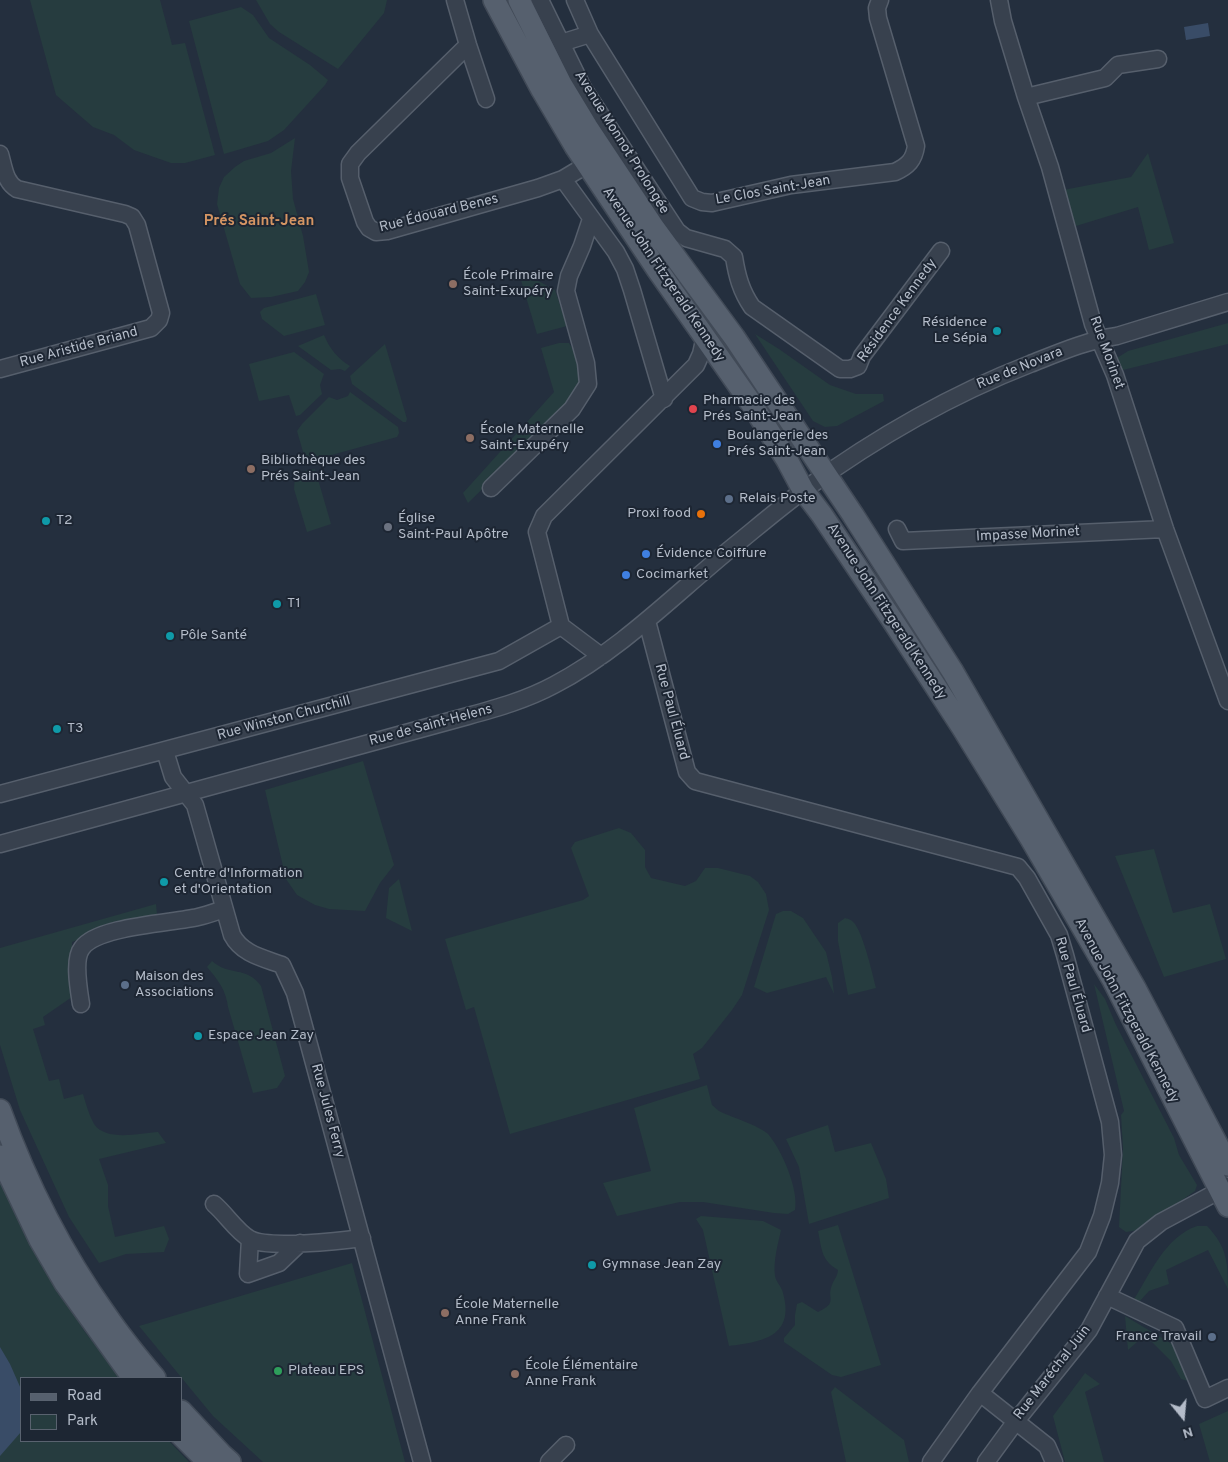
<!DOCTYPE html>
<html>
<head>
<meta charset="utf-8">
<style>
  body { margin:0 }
  #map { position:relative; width:1228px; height:1462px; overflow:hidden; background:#242f3e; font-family:Overpass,sans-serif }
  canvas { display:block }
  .legend { position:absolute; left:20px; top:1377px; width:162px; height:65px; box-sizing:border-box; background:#1d2633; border:1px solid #59626f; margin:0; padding:6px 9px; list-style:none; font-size:15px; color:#b4bcc9 }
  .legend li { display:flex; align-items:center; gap:10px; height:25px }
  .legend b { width:25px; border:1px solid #59626f }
  .north { position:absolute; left:1158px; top:1392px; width:50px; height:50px; -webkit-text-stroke:4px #1d2633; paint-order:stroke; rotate:163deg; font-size:14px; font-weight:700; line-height:20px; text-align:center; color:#b4bcc9 }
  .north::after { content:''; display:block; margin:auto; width:18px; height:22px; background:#b4bcc9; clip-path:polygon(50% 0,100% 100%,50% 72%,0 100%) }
</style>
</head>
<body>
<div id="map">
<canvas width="1228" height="1462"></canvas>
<ul class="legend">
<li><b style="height:6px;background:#56606e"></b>Road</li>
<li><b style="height:14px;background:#263c3f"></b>Park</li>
</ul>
<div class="north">N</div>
</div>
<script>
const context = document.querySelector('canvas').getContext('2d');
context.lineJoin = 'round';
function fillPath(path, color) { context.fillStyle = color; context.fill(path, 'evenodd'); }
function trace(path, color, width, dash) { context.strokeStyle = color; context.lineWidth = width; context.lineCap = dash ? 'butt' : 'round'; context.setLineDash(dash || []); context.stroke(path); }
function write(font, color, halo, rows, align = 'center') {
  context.font = font + ' Overpass,sans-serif'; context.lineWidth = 4; context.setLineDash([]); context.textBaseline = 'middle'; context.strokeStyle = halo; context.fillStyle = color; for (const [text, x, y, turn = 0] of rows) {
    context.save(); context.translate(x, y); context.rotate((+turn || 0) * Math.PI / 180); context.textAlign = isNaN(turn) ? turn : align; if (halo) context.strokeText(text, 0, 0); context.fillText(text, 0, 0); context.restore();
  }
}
fillPath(new Path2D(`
  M30,0H160L172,45L185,43L215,155L185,163H171L134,150L114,135L93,127L56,95Z
  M256,0H387L384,13L338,69L279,32L270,24Z
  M241,7L253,15L269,38L310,65L328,80L325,85L284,130L268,141L224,154L189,21Z
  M295,138L291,171L293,199L303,236L309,272L305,282L298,291L271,297L251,298L240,284L217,204L219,188L224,177L235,167L244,161L271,153Z
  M1148,153L1174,243L1149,250L1138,207L1076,226L1063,190L1131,177Z
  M518,270L555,290L567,326L537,334Z
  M316,294L325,325L284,336L262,319L260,312L264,308Z
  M1228,323V344L1119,371L1117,358L1128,351Z
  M755,334L779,349L830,385L856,394H883L884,401L837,426L825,427L813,421Z
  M324,335C330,349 337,358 350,366L345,371L340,369L331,370L298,346Z
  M559,343H569L579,359L584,381L568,406L468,503L463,493L554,392L541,348Z
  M385,344L407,419L406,422H403L352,384L350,376Z
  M294,352L324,374L320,385L322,394L300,415L296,416L289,395L259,401L249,364Z
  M350,392L398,427L399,433L397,437L306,462L297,431L302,424L329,397L337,400L348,396Z
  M315,469L331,524L307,532L294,489L295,476L304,471Z
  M363,761L394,865L380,883L365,911L329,909L315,905L297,895L286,879L265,790Z
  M619,828L631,833L645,850V867L651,878L685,886L696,881L705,868H718L750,876L758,882L766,894L769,910L742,995L732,1010L702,1048L693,1054L700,1079L510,1134L474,1007L466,1010L445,939L583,900L589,896L571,848L575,842Z
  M1154,849L1173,913L1210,904L1226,959L1164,977L1115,856Z
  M399,879L412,931L386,918L389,888Z
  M156,904L157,915L110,928L72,942V997L43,1017L45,1025L33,1029L49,1081L59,1079L64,1099L83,1094C86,1104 89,1115 94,1124C106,1142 140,1133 158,1132L166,1143L99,1159L108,1185V1206L115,1237L164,1226L169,1239L164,1252L126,1254L99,1263L69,1217L20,1110L0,1045V948Z
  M783,911H791L803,918L826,952L832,977L834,994L826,977L767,993L754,987L776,914Z
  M845,918C849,919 852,920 855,924C864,937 872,972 876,988L848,995L838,941V923Z
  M212,961C228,976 247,966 261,986L285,1076L277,1088L253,1093L228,1007C226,990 218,980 207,967Z
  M1094,984L1105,999L1116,1025L1174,1138L1179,1155L1197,1185L1195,1191L1139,1230L1126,1232L1119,1227L1123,1148L1121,1115L1124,1111Z
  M707,1085L712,1105L719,1111C731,1117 760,1126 768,1134C782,1150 799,1190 795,1210L788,1214L774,1213L703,1202H680L617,1216L603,1183L651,1171L634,1108Z
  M828,1125L835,1152L871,1143L886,1179L889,1198L809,1224L799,1167L786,1139Z
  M0,1172L47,1270L85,1332L121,1378H21V1441H169L189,1462H0Z
  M701,1216L763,1221L781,1230C778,1244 773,1261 775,1276C776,1282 782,1287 783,1293C795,1336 763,1342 729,1346L703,1230L696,1219Z
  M838,1225L881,1365L841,1377L832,1375L784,1342V1338L795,1325V1315L797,1304L802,1302L818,1312C839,1302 826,1299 832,1285C834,1279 837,1278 838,1270C821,1260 822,1250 818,1231Z
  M1197,1226H1207C1227,1247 1228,1262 1228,1289L1208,1250L1166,1270L1169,1284L1149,1291L1139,1302L1133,1301C1150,1274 1165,1237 1197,1226Z
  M352,1263L405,1462H263L213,1416L139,1326Z
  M1125,1316L1172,1344L1188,1381L1181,1379L1171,1361L1145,1335L1128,1350Z
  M1085,1373L1100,1384L1085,1392L1104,1462H1065L1053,1416Z
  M835,1387L904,1440L909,1462H846L831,1392Z
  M1228,1411V1462H1210L1199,1424Z`), '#263c3f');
fillPath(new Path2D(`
  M1208,23L1210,36L1186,40L1184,27Z
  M0,1347L10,1364L21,1389V1432L0,1456Z`), '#394c67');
const minor = new Path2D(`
  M455,0L468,45L486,99
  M540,0L583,88L677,231L686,238L725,249L734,257C737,276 741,291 752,307L840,369H850L858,366L862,356L941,251
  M575,0L590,34L692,198L702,202L712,203L791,185L895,172C908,166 914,160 916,146L878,18L877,8L880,0
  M999,0L1003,21L1026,97L1050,167L1093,324L1115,375L1165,529L1228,701
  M561,43L590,34
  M468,45L358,153L350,164V178L365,222L369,228L376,232L387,231L538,188L563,179L588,164
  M1026,97L1105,78L1118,65L1158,59
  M0,154C4,168 5,182 17,189L125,214L132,217L137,225L161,313L159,320L151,328L0,369
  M563,179L616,252L625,269L632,290L664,399
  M491,488L572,409L588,384L586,363L566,291L569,276L582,246L591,219
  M897,529L903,541L1165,529
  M647,621L687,772L695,781L1018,867L1027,878L1059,935L1065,955L1110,1122L1113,1155L1110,1183L1102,1216L1088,1252L980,1393L931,1462
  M601,656L561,626L537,532L544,516L696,365L701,354L705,336
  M165,751L173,777L195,805L232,935C242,954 263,958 282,965L295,993L422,1462
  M0,794L499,661L561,626
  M0,844L468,716C497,708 526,700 554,685C619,651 672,597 729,550C754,530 778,509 804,490C874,439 950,395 1030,364C1058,353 1088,340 1117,336L1228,302
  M81,1004C79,991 73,959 82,948C97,926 173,923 198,917C207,915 215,912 224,909
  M214,1204C226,1214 237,1232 250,1239C267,1249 341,1241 362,1238
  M250,1239L248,1274L279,1263L300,1243
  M1107,1296L1175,1328L1205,1399L1228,1388
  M980,1393L1047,1446L1054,1462
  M549,1462L566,1445
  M986,1462L1016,1421L1089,1330L1137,1241L1161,1222L1228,1186`);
const major = new Path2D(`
  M494,0L542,90L575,146L657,269L751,403L787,460L803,490L822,515L893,621L962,727L1031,839L1113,980L1228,1206
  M519,0L561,84L587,127L654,228L734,337L853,515L953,672L1135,988L1228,1165
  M0,1110C26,1182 61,1252 106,1315C121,1337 138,1358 155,1378
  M0,1156L40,1240L65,1283L133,1378
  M181,1411L221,1454L230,1462
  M181,1435L208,1462`);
trace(minor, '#565f6c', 19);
trace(major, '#414a57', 24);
trace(minor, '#38414e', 16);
trace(major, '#56606e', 21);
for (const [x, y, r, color] of [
  [453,284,5,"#8d6e63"],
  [997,331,5,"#0f9aa8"],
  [693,409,5,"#e0444e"],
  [470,438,5,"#8d6e63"],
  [717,444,5,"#3f7fe0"],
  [251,469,5,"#8d6e63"],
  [729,499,5,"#5c6f8a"],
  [701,514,5,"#e8710a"],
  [46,521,5,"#0f9aa8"],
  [388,527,5,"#6b7280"],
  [646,554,5,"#3f7fe0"],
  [626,575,5,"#3f7fe0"],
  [277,604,5,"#0f9aa8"],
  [170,636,5,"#0f9aa8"],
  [57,729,5,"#0f9aa8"],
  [164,882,5,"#0f9aa8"],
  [125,985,5,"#5c6f8a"],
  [198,1036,5,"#0f9aa8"],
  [592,1265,5,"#0f9aa8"],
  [445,1313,5,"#8d6e63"],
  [1212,1337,5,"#5c6f8a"],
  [278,1371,5,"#2e9e5b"],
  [515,1374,5,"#8d6e63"]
]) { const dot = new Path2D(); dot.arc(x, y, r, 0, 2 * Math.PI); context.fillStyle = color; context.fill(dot); trace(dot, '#1d2633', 2); }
write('14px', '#b4bcc9', '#1d2633', [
  ["Avenue Monnot Prolongée",621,143,58],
  ["Le Clos Saint-Jean",773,191,-10],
  ["Rue Édouard Benes",439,214,-14],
  ["Avenue John Fitzgerald Kennedy",663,275,56],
  ["Résidence Kennedy",898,311,-54],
  ["Rue Aristide Briand",79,348,-15],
  ["Rue Morinet",1106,353,70],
  ["Rue de Novara",1020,369,-22],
  ["Impasse Morinet",1028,535,-3],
  ["Avenue John Fitzgerald Kennedy",886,612,57],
  ["Rue Paul Éluard",671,712,75],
  ["Rue Winston Churchill",284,719,-15],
  ["Rue de Saint-Helens",431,726,-15],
  ["Rue Paul Éluard",1072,985,74],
  ["Avenue John Fitzgerald Kennedy",1126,1011,62],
  ["Rue Jules Ferry",327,1111,75],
  ["Rue Maréchal Juin",1053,1373,-52]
]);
write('14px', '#b4bcc9', '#1d2633', [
  ["École Primaire",463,276],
  ["Saint-Exupéry",463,292],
  ["Résidence",987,323,"right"],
  ["Le Sépia",987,339,"right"],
  ["Pharmacie des",703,401],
  ["Prés Saint-Jean",703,417],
  ["École Maternelle",480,430],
  ["Saint-Exupéry",480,446],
  ["Boulangerie des",727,436],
  ["Prés Saint-Jean",727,452],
  ["Bibliothèque des",261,461],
  ["Prés Saint-Jean",261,477],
  ["Relais Poste",739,499],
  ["Proxi food",691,514,"right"],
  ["Église",398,519],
  ["Saint-Paul Apôtre",398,535],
  ["T2",56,521],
  ["Évidence Coiffure",656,554],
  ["Cocimarket",636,575],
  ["T1",287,604],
  ["Pôle Santé",180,636],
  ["T3",67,729],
  ["Centre d'Information",174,874],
  ["et d'Orientation",174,890],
  ["Maison des",135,977],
  ["Associations",135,993],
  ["Espace Jean Zay",208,1036],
  ["Gymnase Jean Zay",602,1265],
  ["École Maternelle",455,1305],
  ["Anne Frank",455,1321],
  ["France Travail",1202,1337,"right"],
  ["École Élémentaire",525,1366],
  ["Anne Frank",525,1382],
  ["Plateau EPS",288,1371]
], 'left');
write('bold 15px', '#d59563', '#1d2633', [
  ["Prés Saint-Jean",259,222]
]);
</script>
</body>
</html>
